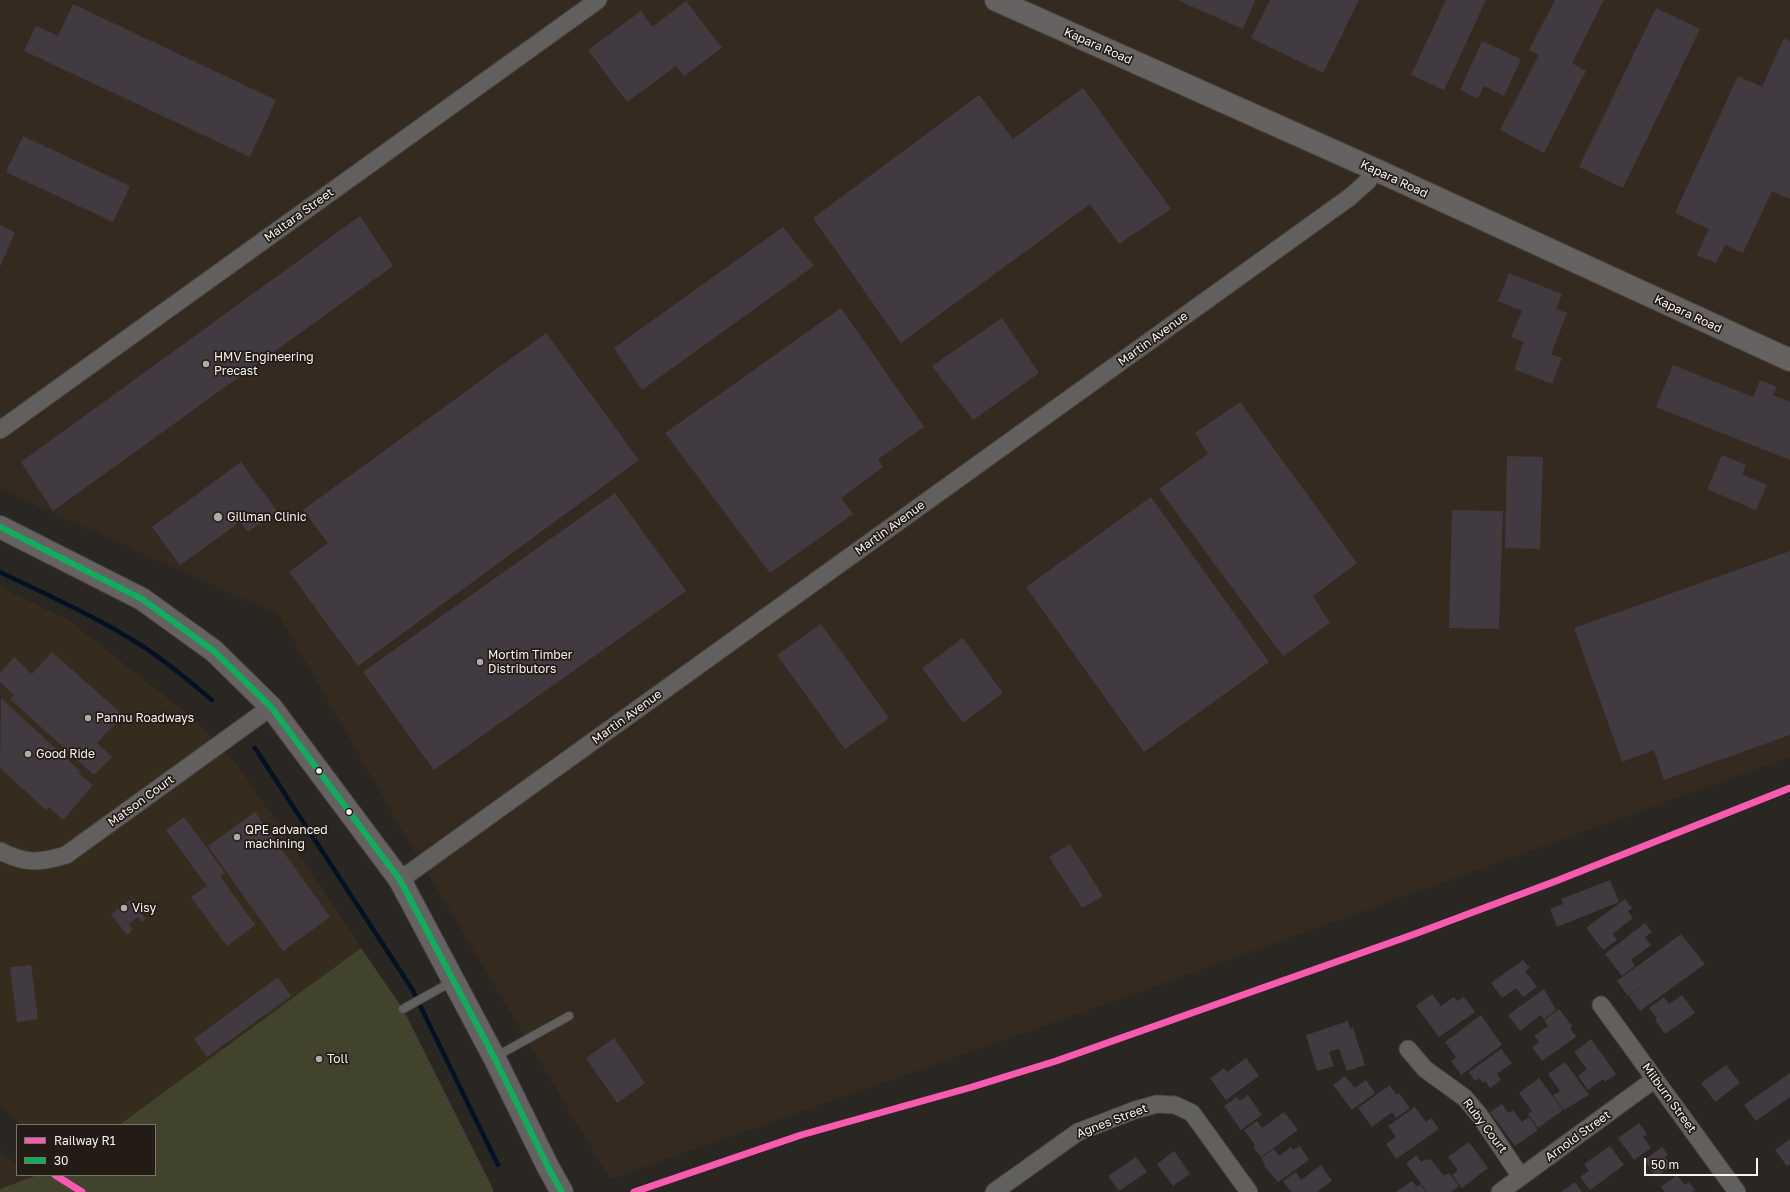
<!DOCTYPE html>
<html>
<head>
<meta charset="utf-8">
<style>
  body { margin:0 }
  #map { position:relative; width:1790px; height:1192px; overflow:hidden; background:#2a2622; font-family:"Golos Text",sans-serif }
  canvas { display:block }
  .legend { position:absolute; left:16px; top:1124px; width:140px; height:52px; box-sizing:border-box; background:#231c16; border:1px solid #78726c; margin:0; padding:5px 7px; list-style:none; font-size:12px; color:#f8f3ee }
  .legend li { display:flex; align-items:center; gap:8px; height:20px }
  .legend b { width:20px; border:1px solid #78726c }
  .scale { position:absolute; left:1644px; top:1158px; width:114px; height:18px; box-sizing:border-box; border:2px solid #f8f3ee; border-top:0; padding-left:5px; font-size:12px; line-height:14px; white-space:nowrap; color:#f8f3ee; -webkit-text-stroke:3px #231c16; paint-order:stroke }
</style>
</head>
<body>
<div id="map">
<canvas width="1790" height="1192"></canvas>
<ul class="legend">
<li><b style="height:5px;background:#f75aaf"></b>Railway R1</li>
<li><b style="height:5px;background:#0daf5c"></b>30</li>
</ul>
<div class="scale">50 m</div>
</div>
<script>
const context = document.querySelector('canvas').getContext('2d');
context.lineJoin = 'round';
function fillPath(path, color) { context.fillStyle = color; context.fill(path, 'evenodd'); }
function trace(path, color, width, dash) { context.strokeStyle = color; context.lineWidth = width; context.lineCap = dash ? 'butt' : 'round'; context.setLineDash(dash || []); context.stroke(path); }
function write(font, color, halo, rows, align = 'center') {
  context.font = font + ' "Golos Text",sans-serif'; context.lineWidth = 3.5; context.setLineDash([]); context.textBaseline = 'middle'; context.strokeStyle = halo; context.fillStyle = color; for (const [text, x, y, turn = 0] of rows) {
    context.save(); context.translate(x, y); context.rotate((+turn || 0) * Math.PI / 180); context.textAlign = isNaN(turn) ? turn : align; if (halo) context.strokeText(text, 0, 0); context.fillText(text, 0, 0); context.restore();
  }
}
fillPath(new Path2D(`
  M0,587L70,621L197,722L240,768L361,948L119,1125H21L0,1104Z`), '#352c1e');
fillPath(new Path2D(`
  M0,0H1790V757L1134,994L610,1179L402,830L279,615L0,489Z
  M0,1151L17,1165V1175H28L32,1178L0,1189Z`), '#352a20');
fillPath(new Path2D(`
  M361,948L403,1009L493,1189V1192H0V1189L37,1175H155V1125H119Z`), '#42432c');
trace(new Path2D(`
  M0,572C47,595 95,616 139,644C165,660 188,680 212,700
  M255,748L412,989L498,1165`), '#041125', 4.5);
fillPath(new Path2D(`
  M1177,0H1255L1243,29Z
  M1270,0H1359L1323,73L1251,38Z
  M1446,0H1486L1444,90L1411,75Z
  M1555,0H1604L1572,63L1586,71L1544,153L1500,130L1539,55L1529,50Z
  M686,1L722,48L684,76L676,66L627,102L588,50L641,11L652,27Z
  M73,4L276,100L250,157L24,51L36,26L58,36Z
  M1656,8L1700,29L1623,188L1579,167Z
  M1784,38L1790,41V199L1772,191L1743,253L1725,245L1716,263L1697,255L1709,229L1675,213L1738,76L1762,87Z
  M1482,41L1521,59L1504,96L1484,86L1478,99L1460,90Z
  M1083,88L1171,209L1119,244L1090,204L901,343L813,218L979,95L1013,139Z
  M23,136L130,186L113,222L6,172Z
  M360,216L393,266L53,511L21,462Z
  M0,225L15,232L0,267Z
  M783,227L814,266L642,390L614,348Z
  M1509,273L1562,294L1556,309L1567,313L1551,354L1562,358L1552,384L1514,369L1524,342L1511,337L1522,311L1498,301Z
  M841,308L924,427L878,459L883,467L841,498L853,514L770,573L665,433Z
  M1002,318L1039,373L973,420L932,366Z
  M546,333L639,460L358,666L289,572L328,543L303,510Z
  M1673,365L1753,397L1760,380L1777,387L1773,395L1790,402V460L1656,407Z
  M1240,402L1357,563L1313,596L1330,623L1283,656L1159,489L1208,454L1195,433Z
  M1722,455L1746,465L1742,474L1767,485L1756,510L1707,489Z
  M1507,456L1543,457L1540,549L1505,548Z
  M241,462L277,511L248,532L240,522L180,565L152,527Z
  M615,493L686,591L434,770L363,672Z
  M1151,497L1269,662L1144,752L1026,587Z
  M1452,510L1503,511L1499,629L1449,628Z
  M1790,551V735L1664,780L1654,750L1622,762L1574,628Z
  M821,624L889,718L845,749L777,655Z
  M963,638L1003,693L963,723L922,668Z
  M52,652L123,715L97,743L112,757L94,775L10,699L14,695L0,682V673L14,657L32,674Z
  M1,698L80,771L79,774L93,785L63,820L49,807L46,810L0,768Z
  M255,812L330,917L283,951L208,846Z
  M184,817L225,873L220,876L255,925L227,946L191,897L207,886L166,830Z
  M1070,844L1103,896L1082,908L1049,857Z
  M1610,880L1619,902L1557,927L1550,909L1563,904L1561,899Z
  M131,899L146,919L141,922L138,917L129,924L133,930L127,935L111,914Z
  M1625,899L1632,908L1628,911L1633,918L1613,934L1617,940L1603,950L1586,928Z
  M1645,923L1652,932L1645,937L1651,945L1631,960L1635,966L1622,976L1605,954Z
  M1681,934L1705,964L1640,1011L1629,996L1648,981L1628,996L1617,981Z
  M1523,960L1530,968L1525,971L1537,987L1523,997L1516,988L1502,998L1491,983Z
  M31,965L38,1019L17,1022L10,967Z
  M278,977L291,996L207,1057L194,1039Z
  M1544,989L1556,1010L1544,1019L1541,1015L1520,1031L1508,1015Z
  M1432,994L1441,1006L1454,997L1457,1001L1464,997L1475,1012L1439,1037L1416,1006Z
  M1682,995L1695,1013L1665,1034L1655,1020L1657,1018L1649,1008L1664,997L1669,1004Z
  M1559,1009L1572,1026L1570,1028L1576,1037L1542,1061L1532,1047L1539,1042L1534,1036L1548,1026L1544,1020Z
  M1481,1015L1502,1045L1461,1075L1451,1061L1456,1057L1445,1042Z
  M1348,1021L1350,1029L1353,1028L1365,1065L1347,1071L1339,1049L1329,1052L1334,1066L1317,1071L1306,1035Z
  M614,1038L645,1083L617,1103L586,1058Z
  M1591,1039L1616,1074L1605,1082L1603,1079L1588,1090L1578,1076L1587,1069L1574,1052Z
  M1501,1049L1512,1063L1497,1074L1501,1080L1490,1088L1485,1081L1483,1083L1479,1078L1475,1081L1469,1072Z
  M1246,1058L1259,1076L1226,1100L1210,1078L1224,1068L1227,1072Z
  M1565,1062L1589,1095L1564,1110L1553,1095L1560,1091L1548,1074Z
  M1726,1065L1740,1083L1715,1102L1701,1083Z
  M1790,1073V1097L1756,1121L1744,1105Z
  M1345,1076L1355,1088L1366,1080L1375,1093L1352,1110L1333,1085Z
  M1539,1078L1563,1110L1538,1128L1528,1114L1532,1111L1519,1093Z
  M1390,1085L1396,1095L1399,1093L1410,1108L1396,1118L1392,1112L1372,1127L1358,1108Z
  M1248,1095L1262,1115L1241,1130L1224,1106L1237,1097L1240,1101Z
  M1502,1104L1508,1113L1513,1110L1522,1122L1529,1117L1538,1130L1515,1146L1490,1112Z
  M1415,1107L1426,1122L1431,1118L1439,1129L1396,1159L1386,1144L1396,1137L1388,1126Z
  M1284,1112L1298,1130L1261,1157L1253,1147L1255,1145L1244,1130L1257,1121L1262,1128Z
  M1639,1123L1647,1134L1643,1137L1651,1148L1634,1160L1618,1138Z
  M1790,1139V1164L1787,1166L1775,1150Z
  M1469,1142L1488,1168L1462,1188L1452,1175L1458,1170L1448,1157Z
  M1300,1146L1309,1160L1278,1182L1264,1166L1265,1164L1261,1158L1274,1149L1279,1156L1291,1147L1293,1150Z
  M1610,1146L1624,1165L1590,1190L1580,1177L1589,1171L1584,1164Z
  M1662,1147L1668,1155L1665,1157L1671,1166L1656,1177L1644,1160Z
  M1174,1151L1190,1174L1173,1186L1157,1164Z
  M1417,1155L1421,1162L1426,1159L1431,1160L1444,1176L1449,1173L1459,1186L1451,1192H1427L1406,1163Z
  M1136,1157L1147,1172L1119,1191L1108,1176Z
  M1321,1165L1332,1181L1317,1192H1291L1283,1181L1296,1172L1301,1180Z
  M1677,1175L1685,1185L1689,1182L1695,1190L1692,1192H1665L1661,1187Z
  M1412,1181L1417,1187L1420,1184L1426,1192H1396Z
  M1575,1182L1582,1192H1561Z`), '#413a40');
const lane = new Path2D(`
  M403,1009L453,981
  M495,1057L569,1016`);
const street = new Path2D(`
  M0,430L598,0
  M0,851C26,864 39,863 66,855L271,707
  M400,880L1350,197L1368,181L1374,169
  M1601,1005L1737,1192
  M1408,1049L1425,1069L1465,1098L1480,1116L1521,1177
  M994,1192L1078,1132L1135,1110L1157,1104L1175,1105L1192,1113L1249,1192
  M1500,1192L1655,1079`);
const secondary = new Path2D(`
  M996,0L1374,169L1790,360
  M0,527L142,599L214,651L271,707L400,880L494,1057L548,1167L562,1192`);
trace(lane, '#46433f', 10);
trace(street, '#46433f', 19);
trace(secondary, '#46433f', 24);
trace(lane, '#61605e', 8);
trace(street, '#61605e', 17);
trace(secondary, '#666261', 22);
trace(new Path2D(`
  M0,527L142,599L214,651L271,707L400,880L494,1057L548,1167L562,1192`), '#0daf5c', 6);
trace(new Path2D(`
  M55,1175L82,1192
  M634,1192L801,1135L972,1087L1056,1061L1412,935L1556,881L1790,788`), '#f75aaf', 7);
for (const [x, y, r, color] of [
  [206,364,4,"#b0aba7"],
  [218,517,5,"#b0aba7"],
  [480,662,4,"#b0aba7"],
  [88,718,4,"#b0aba7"],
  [28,754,4,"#b0aba7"],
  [319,771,3.5,"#f8f3ee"],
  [349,812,3.5,"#f8f3ee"],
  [237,837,4,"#b0aba7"],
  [124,908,4,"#b0aba7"],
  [319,1059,4,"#b0aba7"]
]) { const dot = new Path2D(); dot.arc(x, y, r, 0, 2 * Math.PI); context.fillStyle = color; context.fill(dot); trace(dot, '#231c16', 1.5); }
write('12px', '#f8f3ee', '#231c16', [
  ["Kapara Road",1098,46,24],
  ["Kapara Road",1394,179,25],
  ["Maltara Street",299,215,-36],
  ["Kapara Road",1688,314,25],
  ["Martin Avenue",1153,339,-36],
  ["Martin Avenue",890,528,-36],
  ["Martin Avenue",627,717,-36],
  ["Matson Court",141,801,-36],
  ["Milburn Street",1669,1098,54],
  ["Agnes Street",1112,1121,-21],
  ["Ruby Court",1485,1126,53],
  ["Arnold Street",1578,1136,-36]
]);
write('12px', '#f8f3ee', '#231c16', [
  ["HMV Engineering",214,357],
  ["Precast",214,371],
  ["Gillman Clinic",227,517],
  ["Mortim Timber",488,655],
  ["Distributors",488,669],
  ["Pannu Roadways",96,718],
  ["Good Ride",36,754],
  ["QPE advanced",245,830],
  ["machining",245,844],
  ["Visy",132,908],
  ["Toll",327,1059]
], 'left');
</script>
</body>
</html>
